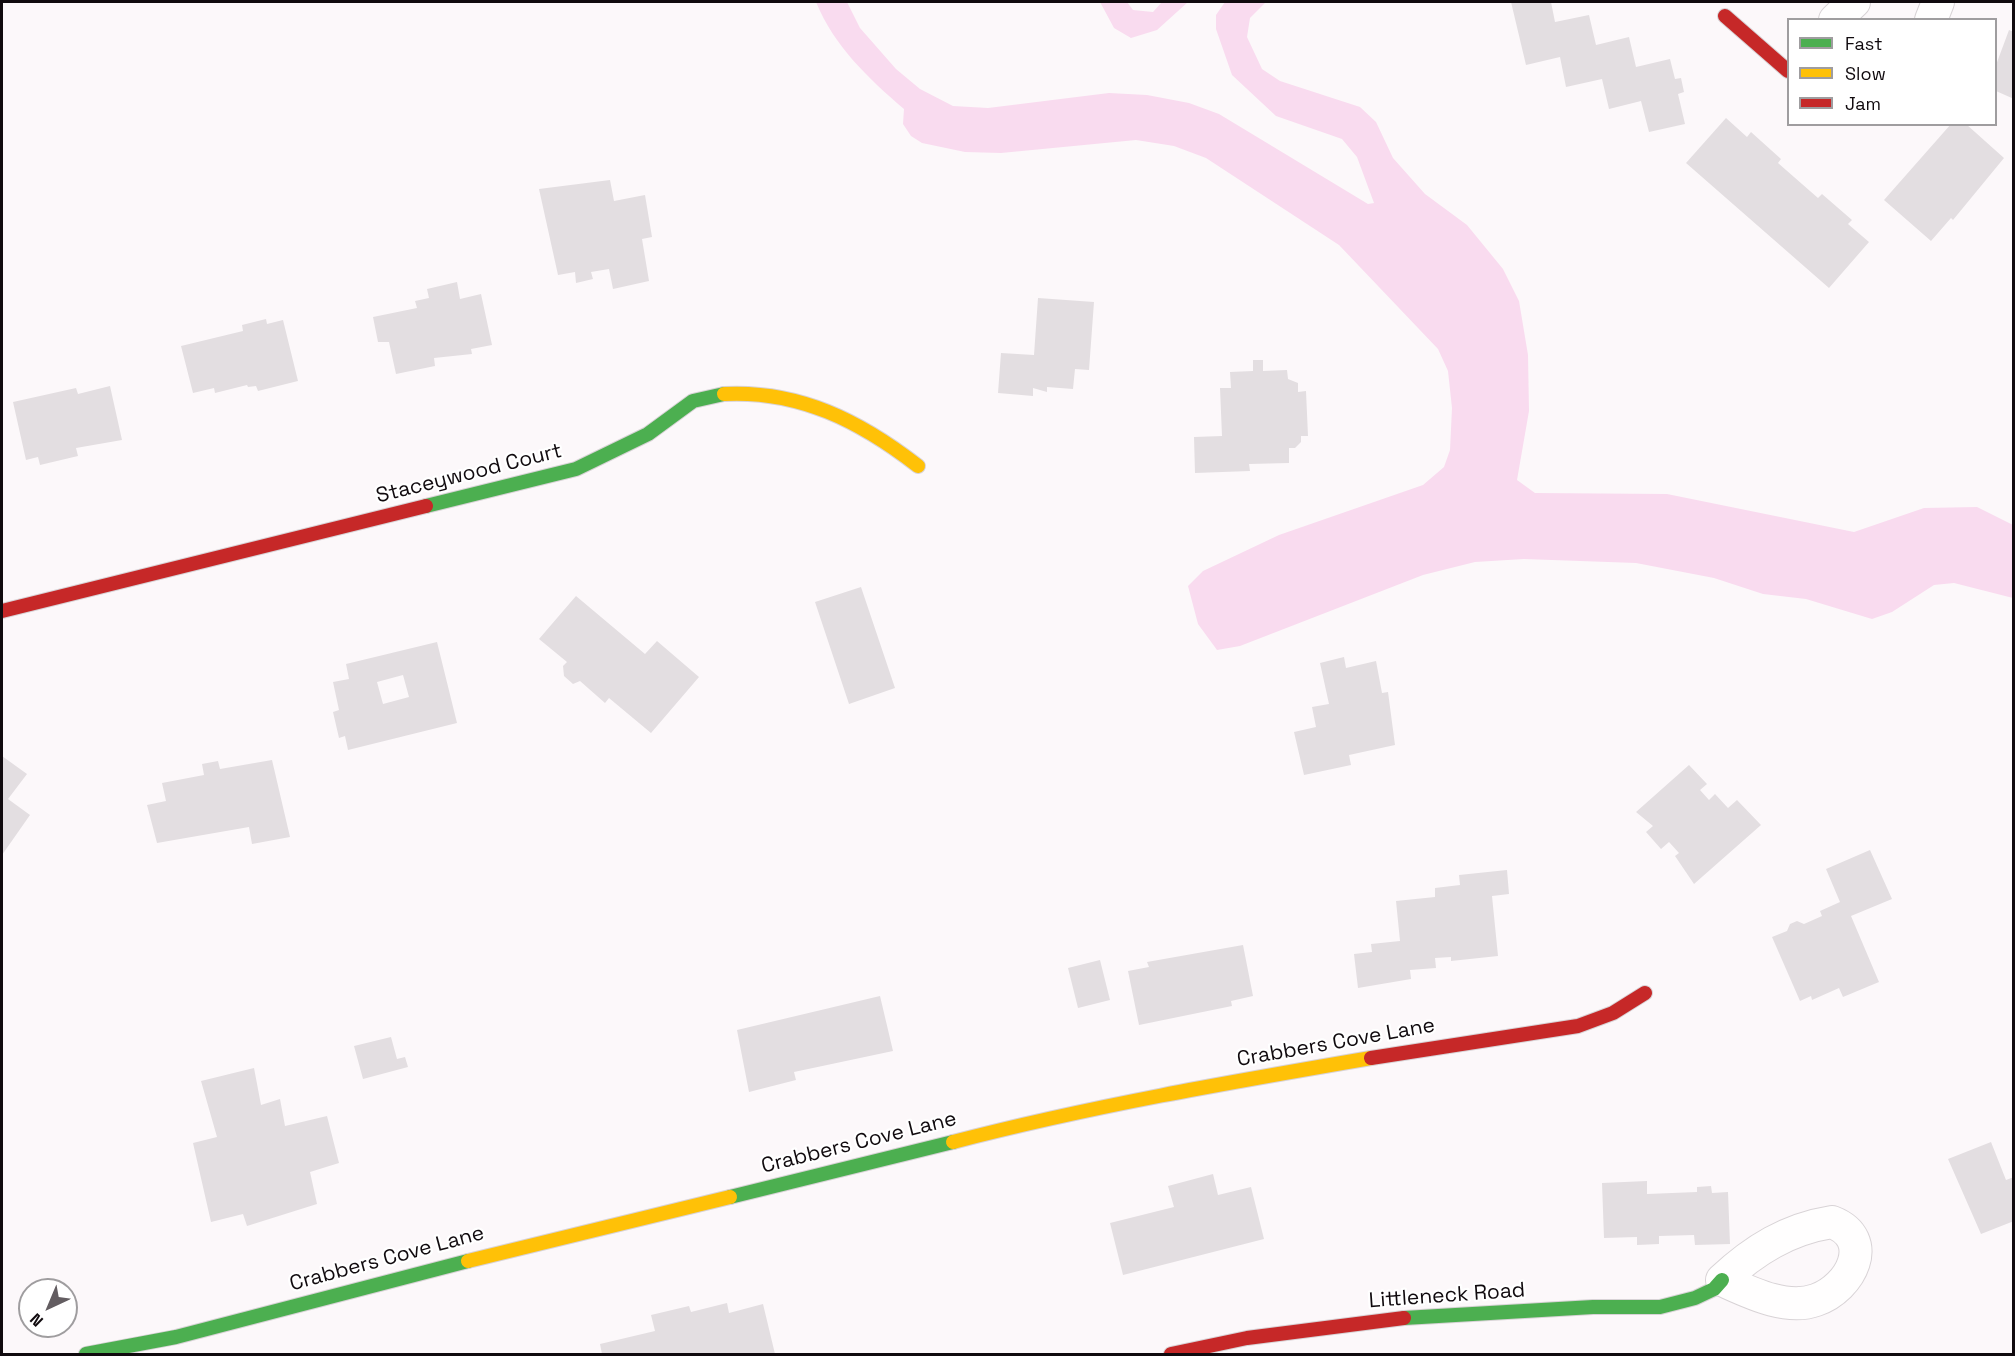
<!DOCTYPE html>
<html>
<head>
<meta charset="utf-8">
<style>
  body { margin:0 }
  #map { position:relative; width:2015px; height:1356px; overflow:hidden; background:#fcf8fa; font-family:"Space Grotesk",sans-serif }
  canvas { display:block }
  .frame { position:absolute; inset:0; border:3px solid #100a0e; pointer-events:none }
  .legend { position:absolute; left:1787px; top:18px; width:210px; height:108px; box-sizing:border-box; background:#fff; border:2px solid #9f9d9f; margin:0; padding:8px 10px; list-style:none; font-size:18px; color:#100a0e }
  .legend li { display:flex; align-items:center; gap:12px; height:30px }
  .legend b { width:30px; border:2px solid #9f9d9f }
  .north { position:absolute; left:18px; top:1278px; width:60px; height:60px; box-sizing:border-box; background:#fff; border:2px solid #9f9d9f; border-radius:50%; rotate:224deg; font-size:16px; font-weight:700; line-height:24px; text-align:center; color:#100a0e }
  .north::after { content:''; display:block; margin:auto; width:21px; height:27px; background:#635d61; clip-path:polygon(50% 0,100% 100%,50% 72%,0 100%) }
</style>
</head>
<body>
<div id="map">
<canvas width="2015" height="1356"></canvas>
<div class="frame"></div>
<ul class="legend">
<li><b style="height:8px;background:#4caf50"></b>Fast</li>
<li><b style="height:8px;background:#ffc107"></b>Slow</li>
<li><b style="height:8px;background:#c62828"></b>Jam</li>
</ul>
<div class="north">N</div>
</div>
<script>
const context = document.querySelector('canvas').getContext('2d');
context.lineJoin = 'round';
function fillPath(path, color) { context.fillStyle = color; context.fill(path, 'evenodd'); }
function trace(path, color, width, dash) { context.strokeStyle = color; context.lineWidth = width; context.lineCap = dash ? 'butt' : 'round'; context.setLineDash(dash || []); context.stroke(path); }
function write(font, color, halo, rows, align = 'center') {
  context.font = font + ' "Space Grotesk",sans-serif'; context.lineWidth = 4.5; context.setLineDash([]); context.textBaseline = 'middle'; context.strokeStyle = halo; context.fillStyle = color; for (const [text, x, y, turn = 0] of rows) {
    context.save(); context.translate(x, y); context.rotate((+turn || 0) * Math.PI / 180); context.textAlign = isNaN(turn) ? turn : align; if (halo) context.strokeText(text, 0, 0); context.fillText(text, 0, 0); context.restore();
  }
}
fillPath(new Path2D(`
  M816,2H847L860,28L896,69L920,89L953,106L988,108L1109,93L1147,95L1189,103L1219,114L1368,204L1374,203L1357,157L1342,139L1276,116L1232,75L1216,29V15L1225,2H1266L1250,18L1247,37L1262,69L1280,81L1360,107L1376,122L1393,158L1425,194L1467,225L1503,269L1519,301L1528,355L1529,411L1517,480L1535,493L1667,494L1854,532L1924,508L1977,507L2013,525V598L1954,583L1934,585L1892,612L1872,619L1806,599L1763,594L1714,578L1636,563L1524,559L1475,562L1423,575L1240,646L1217,650L1198,624L1188,586L1203,571L1279,535L1423,485L1444,467L1450,450L1452,408L1448,371L1438,349L1339,245L1206,158L1174,146L1136,140L1001,153L965,152L922,143L911,136L903,124L904,109C868,78 834,46 816,2Z
  M1100,2H1127L1133,10L1153,12L1162,2H1188L1157,30L1131,38L1114,28Z`), '#f9dbef');
fillPath(new Path2D(`
  M1511,2H1551L1555,22L1589,15L1596,45L1629,37L1636,67L1670,59L1675,79L1681,78L1684,92L1678,94L1685,124L1649,132L1641,101L1609,109L1602,79L1566,87L1560,57L1526,65Z
  M2009,30L2014,32V99L1996,91V65Z
  M1726,118L1747,137L1751,132L1781,159L1778,163L1818,198L1822,194L1852,220L1848,224L1869,242L1829,288L1686,163Z
  M1951,124H1966L2004,158L1953,220L1951,218L1931,241L1884,200Z
  M610,180L614,201L645,195L652,237L642,239L649,281L613,289L609,269L591,272L593,279L576,283L575,272L558,275L539,189Z
  M457,282L460,299L481,294L492,345L471,349L472,354L434,358L435,366L396,374L389,342H378L373,317L417,308L415,301L429,298L427,289Z
  M1038,298L1094,302L1089,370L1075,369L1073,389L1047,387V392L1033,388V396L998,393L1001,353L1034,355Z
  M266,319L267,324L283,320L298,381L258,391L256,386L248,387L247,385L215,393L214,388L193,393L181,346L243,331L242,325Z
  M1253,360H1263V371L1287,370L1288,379L1298,383V392L1306,391L1308,436H1301V442L1295,448H1289V463L1249,464L1250,471L1195,473L1194,437L1222,436L1220,388H1231L1230,372L1253,371Z
  M110,386L122,440L76,448L78,456L40,465L38,457L26,460L13,402L76,388L78,394Z
  M861,587L895,688L849,704L815,602Z
  M576,596L645,654L657,641L699,677L651,733L609,698L605,703L580,681L573,684L564,676L563,666L567,662L539,639Z
  M437,642L457,723L348,750L345,736L339,738L333,712L339,710L333,682L349,679L346,664ZM403,675L409,697L383,704L377,682Z
  M1344,657L1346,668L1376,661L1382,693L1388,692L1395,745L1349,755L1351,765L1304,775L1294,732L1316,727L1312,707L1329,704L1320,663Z
  M2,756L27,774L8,799L30,815L2,855Z
  M272,760L290,837L252,844L249,827L157,843L147,805L166,801L162,783L204,775L202,764L218,761L220,769Z
  M1689,765L1707,784L1700,790L1709,800L1715,794L1728,808L1737,800L1761,825L1694,884L1675,856L1679,853L1669,842L1661,849L1646,832L1653,826L1636,812Z
  M1870,850L1892,899L1851,916L1879,982L1843,997L1839,988L1812,1000L1811,996L1800,1001L1772,937L1787,931L1790,924L1797,921L1804,924L1822,916L1820,911L1840,902L1826,869Z
  M1507,870L1509,894L1492,896L1498,956L1451,961V957L1435,958L1436,968L1410,970L1411,979L1358,988L1354,954L1372,952L1371,944L1400,941L1396,901L1435,897V888L1460,885L1459,875Z
  M1243,945L1253,996L1231,1001L1232,1006L1139,1025L1128,971L1149,967L1147,962Z
  M1100,960L1110,1000L1078,1008L1068,968Z
  M880,996L893,1051L794,1072L796,1080L749,1092L737,1030Z
  M391,1037L397,1059L405,1057L408,1067L363,1079L354,1046Z
  M254,1068L261,1105L280,1099L285,1126L327,1116L339,1163L310,1172L317,1204L247,1226L243,1214L211,1222L193,1143L217,1137L201,1081Z
  M1991,1142L2006,1180L2014,1177V1221L1981,1234L1948,1159Z
  M1213,1174L1218,1195L1251,1187L1264,1239L1123,1275L1110,1223L1174,1207L1168,1186Z
  M1647,1181V1194L1697,1192V1187L1711,1186L1712,1193L1728,1192L1730,1244L1695,1245L1694,1235L1659,1236V1244L1637,1245V1237L1604,1238L1602,1183Z
  M727,1303L729,1313L763,1304L775,1354H602L600,1344L655,1331L651,1315L689,1306L691,1312Z`), '#e3dee1');
const street = new Path2D(`
  M1835,20L1854,2
  M1931,20L1938,2
  M1832,1222C1876,1239 1851,1288 1816,1300C1786,1311 1749,1292 1722,1280C1754,1250 1788,1229 1832,1222Z`);
const fast = new Path2D(`
  M426,506L576,469L648,434L693,401L724,394
  M730,1197L953,1142
  M1404,1318L1593,1307H1660L1695,1298L1714,1289L1722,1280
  M86,1354L176,1337L468,1261`);
const slow = new Path2D(`
  M724,394C799,390 860,421 918,466
  M953,1142C1091,1106 1231,1082 1371,1058
  M468,1261L730,1197`);
const jam = new Path2D(`
  M1725,16L1788,71
  M2,611L426,506
  M1371,1058L1578,1026L1613,1013L1645,993
  M1171,1354L1247,1338L1404,1318`);
trace(street, '#d8d3d6', 34);
trace(fast, '#d8d3d6', 16);
trace(slow, '#d8d3d6', 16);
trace(jam, '#d8d3d6', 16);
trace(street, '#fffefe', 32);
trace(fast, '#4caf50', 14);
trace(slow, '#ffc107', 14);
trace(jam, '#c62828', 14);
write('21px', '#100a0e', '#fff', [
  ["Staceywood Court",469,474,-14],
  ["Crabbers Cove Lane",1336,1043,-10],
  ["Crabbers Cove Lane",859,1143,-14],
  ["Crabbers Cove Lane",387,1259,-15],
  ["Littleneck Road",1447,1296,-4]
]);
</script>
</body>
</html>
